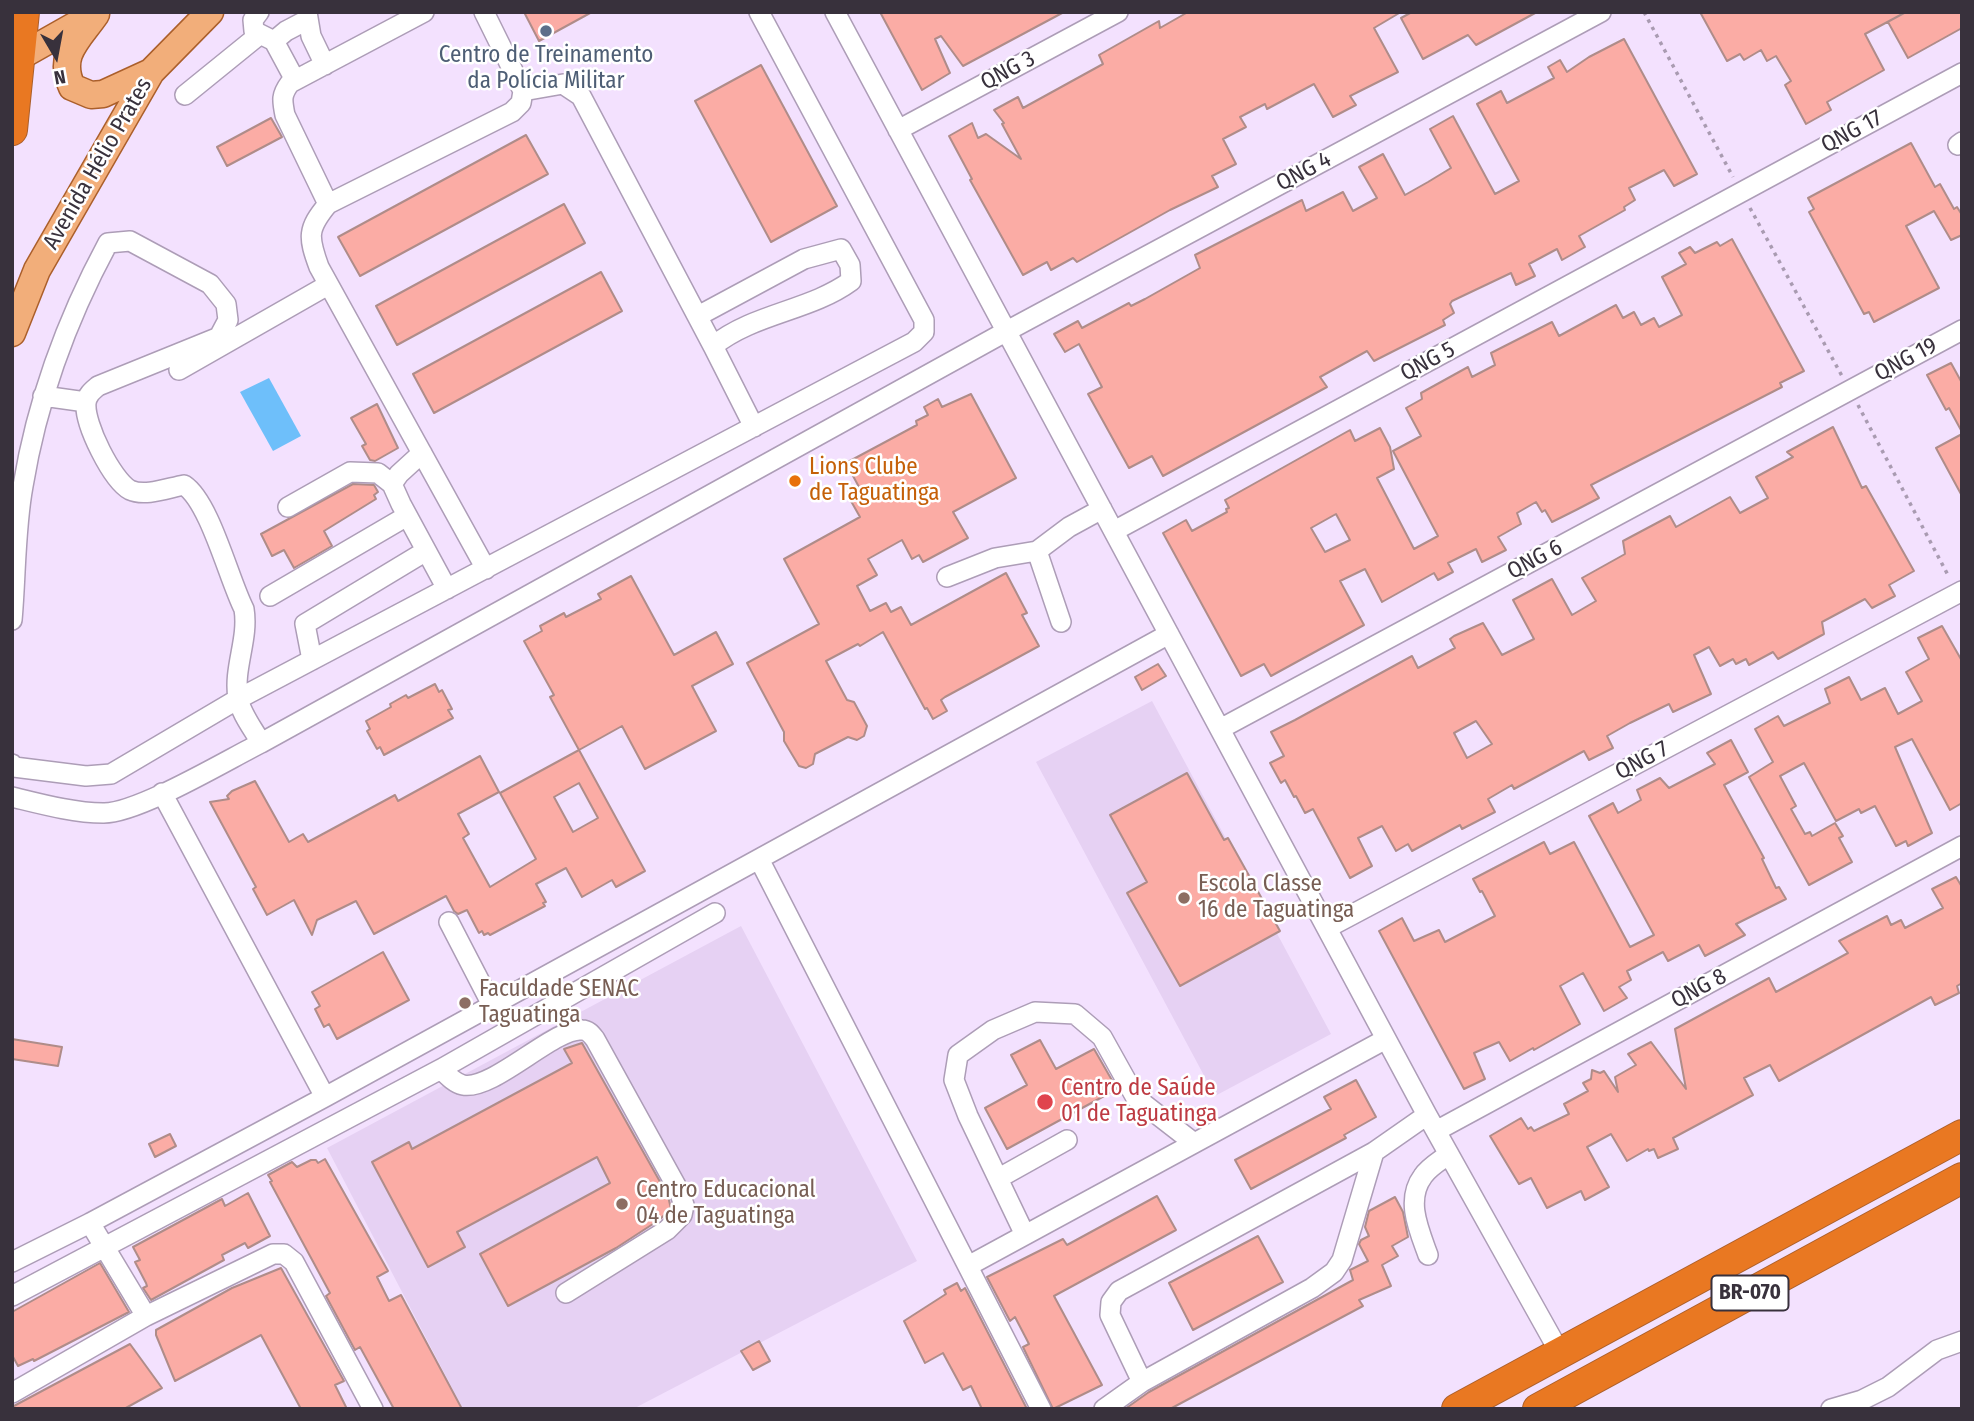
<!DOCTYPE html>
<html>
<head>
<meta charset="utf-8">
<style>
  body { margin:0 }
  #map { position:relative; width:1974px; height:1421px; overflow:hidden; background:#f3e1fe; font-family:"Fira Sans Condensed",sans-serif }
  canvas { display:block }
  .frame { position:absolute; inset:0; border:14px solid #38313c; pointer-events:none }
  .north { position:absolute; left:21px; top:21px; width:70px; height:70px; -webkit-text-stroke:5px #fff; paint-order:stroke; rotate:170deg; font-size:19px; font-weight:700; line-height:28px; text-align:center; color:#38313c }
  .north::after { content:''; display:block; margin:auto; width:24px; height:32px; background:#38313c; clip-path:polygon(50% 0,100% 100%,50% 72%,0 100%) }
</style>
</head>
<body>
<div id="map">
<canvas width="1974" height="1421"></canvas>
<div class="frame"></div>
<div class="north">N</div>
</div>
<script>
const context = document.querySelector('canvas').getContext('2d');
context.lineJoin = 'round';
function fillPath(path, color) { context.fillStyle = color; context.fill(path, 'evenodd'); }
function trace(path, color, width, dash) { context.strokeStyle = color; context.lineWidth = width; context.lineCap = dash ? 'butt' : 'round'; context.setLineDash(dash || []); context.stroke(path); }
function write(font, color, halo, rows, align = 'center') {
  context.font = font + ' "Fira Sans Condensed",sans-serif'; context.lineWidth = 5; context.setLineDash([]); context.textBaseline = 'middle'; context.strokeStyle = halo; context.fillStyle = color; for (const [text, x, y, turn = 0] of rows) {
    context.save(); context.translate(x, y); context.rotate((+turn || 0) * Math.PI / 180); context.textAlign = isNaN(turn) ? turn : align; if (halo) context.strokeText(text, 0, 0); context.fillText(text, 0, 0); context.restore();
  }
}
fillPath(new Path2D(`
  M1152,701L1331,1034L1215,1096L1036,762Z
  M741,926L917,1261L633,1409H463L327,1148Z`), '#e6d1f3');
fillPath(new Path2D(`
  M269,378L301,436L273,451L240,392Z`), '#6ebffa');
const building = new Path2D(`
  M524,12H592L539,41Z
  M880,12H1064L963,66L941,36L935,39L950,73L922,90Z
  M1188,12H1401L1374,28L1398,72L1350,96L1356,105L1333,117L1314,84L1267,109L1265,104L1240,117L1246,127L1223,139L1236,164L1212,176L1218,187L1170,210L1077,262L1073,258L1051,270L1047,262L1023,275L970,180L972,179L949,136L972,123L978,138L986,134L1021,159L1002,124L1004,123L994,110L1018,97L1023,108L1103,64L1099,55L1159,21L1160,28Z
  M1412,12H1537L1476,45L1468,35L1423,59L1401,18Z
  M1700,12H1906L1865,34L1884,70L1827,102L1831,110L1806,124L1785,85L1791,81L1776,56L1767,61L1761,50L1744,60L1740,54L1727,61Z
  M1906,12H1962V28L1908,58L1888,22Z
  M1624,39L1697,174L1674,186L1664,170L1629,188L1635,200L1624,207L1625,210L1579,236L1585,247L1562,260L1557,249L1529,264L1535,276L1516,285L1511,273L1452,301L1450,304L1454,313L1443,320L1445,325L1374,361L1367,351L1320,377L1327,387L1163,476L1152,456L1129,468L1088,394L1102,387L1079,344L1065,352L1054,334L1078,321L1082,328L1129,303L1131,306L1145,299L1200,268L1195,255L1302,200L1306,211L1343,192L1353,211L1377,198L1359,167L1383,154L1405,195L1428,182L1451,168L1430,129L1453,116L1495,194L1519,181L1477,104L1501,91L1507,103L1554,78L1548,67L1560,60L1567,72L1589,57Z
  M761,65L837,206L771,242L695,101Z
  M271,118L282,137L227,166L217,147Z
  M526,135L548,174L360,276L338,237Z
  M1911,143L1935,187L1940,184L1954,209L1957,207L1962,215V235L1951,240L1934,211L1906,226L1939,288L1874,322L1869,312L1864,314L1809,212L1814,209L1808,198Z
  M564,204L585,243L397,345L376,306Z
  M1732,239L1804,371L1780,383L1782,387L1591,485L1599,498L1576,510L1552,522L1545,510L1542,512L1536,502L1517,513L1521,524L1498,537L1506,550L1482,562L1476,549L1448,563L1453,572L1438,580L1434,573L1382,602L1365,569L1340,581L1364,625L1271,676L1264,664L1241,676L1163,533L1186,520L1192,531L1227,512L1226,509L1229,508L1225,500L1350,430L1355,441L1380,428L1390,447L1394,469L1377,478L1414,549L1438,536L1393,451L1421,436L1406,408L1422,399L1421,393L1468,367L1472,377L1495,365L1491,353L1552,322L1559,336L1616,305L1623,318L1634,312L1641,325L1654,318L1659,327L1682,315L1662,277L1686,264L1679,253L1690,247L1695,253L1717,242L1720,246ZM1336,514L1350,540L1325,552L1311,528Z
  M601,272L622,311L434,413L413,374Z
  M1951,363L1962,383V432L1949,408L1946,410L1927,375Z
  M971,394L1016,478L953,512L968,538L923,562L919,555L912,559L902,540L868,559L877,575L857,586L870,611L886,603L891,612L901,607L911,625L1006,573L1027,613L1022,615L1039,646L945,697L941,700L947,711L933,719L927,708L925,709L883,632L860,646L858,644L826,661L847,700L854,702L867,726L864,736L857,740L848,737L815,754L813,764L806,768L799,766L784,741V732L747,663L819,624L784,559L860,517L847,494L859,487L846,463L917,425L916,421L928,415L924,407L938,399L942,407Z
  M377,404L398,448L375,461L370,460L362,446L366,444L351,418Z
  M1833,427L1862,488L1866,486L1914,571L1889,585L1895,596L1872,608L1865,599L1822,622L1824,634L1778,659L1773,652L1749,665L1746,659L1736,664L1733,659L1720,666L1709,647L1694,655L1711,694L1673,712L1669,704L1630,723L1607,736L1613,748L1589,760L1584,751L1514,789L1512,785L1488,799L1495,812L1462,829L1460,825L1412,851L1408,844L1396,851L1382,826L1358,838L1372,866L1350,878L1313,809L1305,813L1296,796L1294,797L1285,780L1281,783L1270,763L1284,756L1271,732L1295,720L1412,656L1418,668L1455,648L1450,639L1454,636L1483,623L1502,655L1534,639L1513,600L1552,579L1572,615L1596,601L1582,578L1625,554L1623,541L1670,516L1676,527L1730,497L1740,513L1768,498L1756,477L1793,457L1787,452ZM1476,721L1492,744L1467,758L1454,733Z
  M1962,434V496L1936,448Z
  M353,484L374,485L378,492L374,495L376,499L324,531L332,546L294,568L284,550L272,556L261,534Z
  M631,576L674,655L716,632L733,664L692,686L716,731L645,769L622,726L579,750L550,697L554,695L524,641L542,631L540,626L564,613L566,617L601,599L598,594Z
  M1942,626L1962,661V803L1950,810L1912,739L1895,747L1932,833L1908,846L1906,841L1896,846L1875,806L1861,813L1859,809L1836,821L1804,763L1780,776L1796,806L1791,809L1805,834L1810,832L1812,836L1835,823L1843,836L1839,838L1852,862L1809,885L1749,777L1773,762L1755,729L1778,716L1784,726L1830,703L1825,689L1849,677L1861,700L1885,688L1898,714L1922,701L1906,672L1929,659L1918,638Z
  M1158,664L1166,676L1142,690L1135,677Z
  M435,684L439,692L442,690L452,709L448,710L453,718L384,755L380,747L377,749L367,731L370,729L366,721L391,707L390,704L406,695L408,698Z
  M1731,740L1748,772L1724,785L1764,858L1762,859L1776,888L1779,887L1786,899L1736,924L1745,935L1705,956L1699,945L1668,961L1663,952L1627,971L1631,980L1619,987L1627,998L1604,1011L1583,973L1560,986L1580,1024L1534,1050L1533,1048L1510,1061L1499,1042L1474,1053L1485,1079L1464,1089L1379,931L1402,918L1414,941L1439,930L1445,942L1495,916L1482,891L1480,892L1473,879L1544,842L1550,854L1574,842L1630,947L1654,935L1589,816L1613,803L1618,813L1641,800L1637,790L1660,778L1669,788L1715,764L1707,753Z
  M579,750L645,871L616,887L612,880L582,897L566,868L536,884L546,902L543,903L545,906L490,935L488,933L484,935L482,931L479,933L467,910L458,914L454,911L446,896L374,934L356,901L317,920L312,935L294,900L267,915L253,889L256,887L210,802L229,799L227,796L232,791L255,781L289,842L303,834L308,842L395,795L398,801L480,756L499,792L458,814L469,834L463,838L490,887L536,859L500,793ZM579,783L598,818L573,832L554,797Z
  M1187,773L1224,840L1228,838L1280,931L1180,986L1127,893L1147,882L1110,815Z
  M1956,877L1962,887V983L1957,986L1959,993L1935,1005L1931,997L1779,1081L1770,1065L1744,1078L1753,1095L1673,1138L1678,1149L1658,1158L1654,1149L1649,1151L1648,1149L1627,1161L1611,1134L1587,1147L1609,1187L1585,1200L1581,1191L1547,1208L1531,1178L1519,1184L1490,1136L1521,1118L1528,1129L1531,1127L1534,1131L1569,1114L1564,1104L1588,1091L1583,1083L1591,1079L1592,1070L1600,1073L1604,1071L1618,1092L1615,1077L1636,1065L1628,1054L1651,1042L1686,1089L1675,1029L1769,978L1776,992L1848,953L1839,941L1887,916L1891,925L1901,920L1905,928L1943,908L1932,889Z
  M383,952L409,1000L337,1039L329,1024L324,1027L315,1009L320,1006L312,992Z
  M12,1039L62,1047L58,1066L12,1059Z
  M1040,1040L1056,1069L1094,1049L1117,1089L1007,1149L985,1108L1027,1085L1011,1055Z
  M582,1043L668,1196L671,1209L659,1220L616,1248L508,1306L480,1254L610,1183L597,1157L457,1232L465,1247L428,1267L372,1162L409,1142L412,1149L572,1063L564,1049Z
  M1356,1080L1376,1117L1344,1135L1346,1138L1251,1189L1235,1160L1331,1109L1324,1097Z
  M170,1134L176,1146L155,1157L149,1144Z
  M325,1159L388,1271L377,1277L389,1301L401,1295L462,1409H394L360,1347L355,1350L326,1296L330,1293L270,1182L272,1181L268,1175L292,1162L297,1167L311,1160H316L318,1163Z
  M248,1193L270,1236L248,1248L245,1243L222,1255L224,1260L151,1300L143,1288L147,1286L146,1283L135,1262L140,1260L133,1247L222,1199L225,1206Z
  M1157,1196L1176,1230L1054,1296L1102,1385L1053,1409L1023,1347L1029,1344L1015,1317L1010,1321L987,1277L1063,1239L1067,1245Z
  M1395,1197L1403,1212L1408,1237L1392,1246L1398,1256L1382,1265L1391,1286L1359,1300L1363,1306L1170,1409H1125L1149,1392L1353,1280L1350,1270L1368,1261L1359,1244L1361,1240L1369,1236L1365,1227L1369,1211Z
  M1258,1236L1283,1282L1193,1330L1169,1283Z
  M100,1263L129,1312L34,1361L33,1359L18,1366L12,1355V1312Z
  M281,1268L344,1381L335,1385L347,1409H301L261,1335L175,1381L156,1335V1330L232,1288Z
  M957,1283L961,1291L965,1288L1027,1409H982L971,1386L963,1390L943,1353L925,1363L904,1321L946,1294L944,1290Z
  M759,1341L770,1361L753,1370L741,1351Z
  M130,1344L162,1388L124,1409H12V1407Z`);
fillPath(building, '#fbaca5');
trace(building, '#af8c89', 2);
const minor = new Path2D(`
  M259,12L253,20L254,31L274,41L295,80
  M307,12L311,36L325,65
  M484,12L523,91L521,103L512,112L328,204C307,229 308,237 319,267L486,569
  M835,12L1427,1115L1560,1353
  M274,41L286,31L307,20
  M523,91L563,84L581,96L713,346
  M185,95L259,35
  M898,130L1118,12
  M1958,145L1962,142
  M328,204L285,115C282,100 281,95 290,83L424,12
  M698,316L804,259L841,249L850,265L851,281C810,311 754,313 713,346L754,427
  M179,370L328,285
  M43,396L86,402
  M422,453L399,474L392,484L401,504L447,589
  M288,507L350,472L378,473L392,484
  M1114,531L1962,73
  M1037,551L1061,622
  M947,577L995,558L1037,551L1069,527L1102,509
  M270,596L407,516
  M12,620C16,576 15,529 23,486C37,401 67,319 108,243L130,241L210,284L226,304L228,320L219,337L98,386C92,391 87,395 86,403C84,424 112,480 130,490C145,497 168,488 184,485C210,502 229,580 244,609C249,639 233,668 238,698C241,714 254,730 261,743
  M312,660L305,624L426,551
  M1220,729L1962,330
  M12,764L14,767L86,776L111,774L238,699L914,342L924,332V320L759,12
  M162,793L325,1097
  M12,797C41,804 74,813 103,813C137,814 227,760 261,743L1007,331L1601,12
  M759,859L1041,1409
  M449,922L492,1005
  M1327,928L1962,591
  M441,1069C447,1075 454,1083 463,1085C493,1091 555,1027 582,1030C588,1030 591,1034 595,1039L679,1191L684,1205L682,1215L667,1230L566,1293
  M1436,1131L1962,846
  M999,1178L1067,1140
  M90,1223L146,1316
  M1025,1235L968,1116L954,1080L958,1055L993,1030L1035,1012L1075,1014L1102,1037L1136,1098L1194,1143
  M1428,1255C1419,1230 1405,1200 1423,1176C1429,1167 1440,1161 1449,1154
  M12,1262L90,1223L325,1097L1169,634
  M968,1266L1386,1039
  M12,1296L441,1069L715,913
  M1142,1382L1110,1315L1111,1302L1119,1291L1374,1152L1427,1115
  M12,1393L146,1316L273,1254H284L294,1262L373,1409
  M1104,1409L1142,1382L1312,1288L1334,1272L1342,1260L1374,1152
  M1831,1409L1862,1400L1888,1387L1937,1350L1962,1341`);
const major = new Path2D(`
  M96,14C78,40 57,55 72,87L91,95L103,94L151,72
  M12,61L88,18
  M12,333L37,270L151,72L210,12`);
const highway = new Path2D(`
  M12,130L24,12
  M1457,1409L1962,1135
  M1538,1409L1962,1178`);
trace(minor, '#ad9db7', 22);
trace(major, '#ab5f2b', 29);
trace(highway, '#ab5f2b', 32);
trace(new Path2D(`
  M1644,12L1733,177
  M1750,208L1842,376
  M1858,405L1949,577`), '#a99bb1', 3.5, [3.5, 5]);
trace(minor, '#fff', 19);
trace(major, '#f2ae7a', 26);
trace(highway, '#e97822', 30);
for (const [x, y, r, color] of [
  [546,31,7,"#5c6f8a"],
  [795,481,7,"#e8710a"],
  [1184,898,7,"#8d6e63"],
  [465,1003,7,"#8d6e63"],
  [1045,1102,9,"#e0444e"],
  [622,1204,7,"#8d6e63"]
]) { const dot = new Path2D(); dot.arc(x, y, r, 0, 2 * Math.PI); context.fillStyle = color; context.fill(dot); trace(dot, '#fff', 2.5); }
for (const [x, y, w] of [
  [1750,1293,77]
]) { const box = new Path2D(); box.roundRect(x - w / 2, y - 17.5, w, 35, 5); context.fillStyle = '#fff'; context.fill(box); trace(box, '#38313c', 2); }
write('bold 21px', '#38313c', null, [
  ["BR-070",1750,1293]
]);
write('23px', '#4e5e75', '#fff', [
  ["Centro de Treinamento",546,56],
  ["da Polícia Militar",546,82]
]);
write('23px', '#38313c', '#fff', [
  ["QNG 3",1008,71,-28],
  ["QNG 17",1852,132,-28],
  ["Avenida Hélio Prates",98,164,-60],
  ["QNG 4",1304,172,-28],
  ["QNG 19",1906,360,-28],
  ["QNG 5",1428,362,-28],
  ["QNG 6",1535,560,-28],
  ["QNG 7",1642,761,-28],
  ["QNG 8",1699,989,-28]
]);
write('23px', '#c56008', '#fff', [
  ["Lions Clube",809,468],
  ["de Taguatinga",809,494]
], 'left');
write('23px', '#785e54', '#fff', [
  ["Escola Classe",1198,885],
  ["16 de Taguatinga",1198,911],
  ["Faculdade SENAC",479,990],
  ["Taguatinga",479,1016],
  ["Centro Educacional",636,1191],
  ["04 de Taguatinga",636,1217]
], 'left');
write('23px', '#be3a42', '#fff', [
  ["Centro de Saúde",1061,1089],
  ["01 de Taguatinga",1061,1115]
], 'left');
</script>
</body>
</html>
